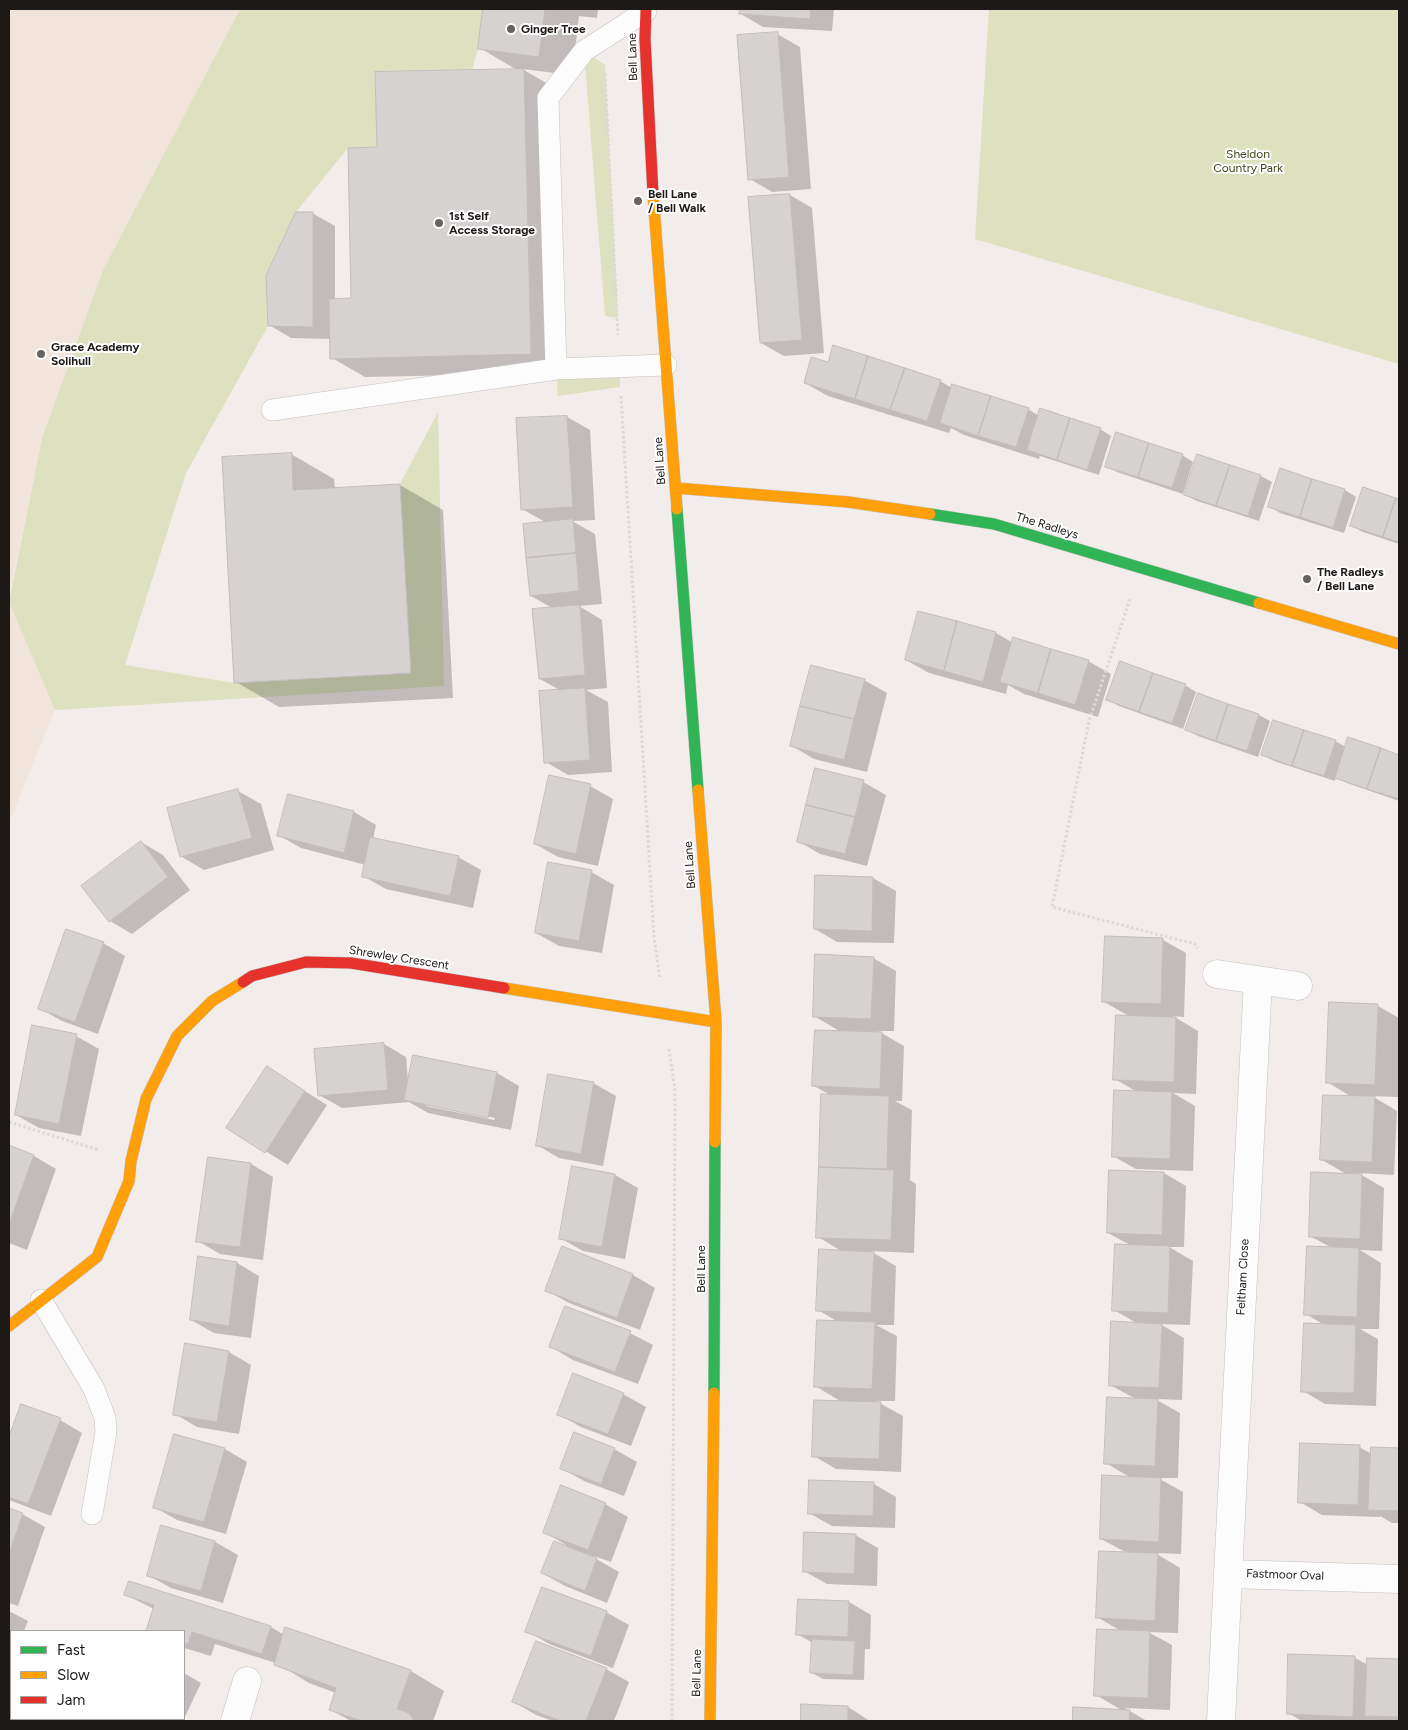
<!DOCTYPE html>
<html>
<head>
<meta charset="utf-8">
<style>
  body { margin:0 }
  #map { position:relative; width:1408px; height:1730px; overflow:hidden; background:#f2ecea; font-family:Figtree,sans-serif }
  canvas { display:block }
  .frame { position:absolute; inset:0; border:10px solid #1c1917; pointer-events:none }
  .legend { position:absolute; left:10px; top:1630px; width:175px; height:90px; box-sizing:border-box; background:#fff; border:1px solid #a4a3a2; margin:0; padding:6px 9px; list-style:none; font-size:15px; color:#1c1917 }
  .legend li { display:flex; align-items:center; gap:10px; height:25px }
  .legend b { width:25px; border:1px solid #a4a3a2 }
</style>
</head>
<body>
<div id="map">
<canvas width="1408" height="1730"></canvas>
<div class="frame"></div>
<ul class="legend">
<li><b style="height:6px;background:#30b455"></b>Fast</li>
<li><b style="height:6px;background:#ff9f0a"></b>Slow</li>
<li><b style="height:6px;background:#e5322d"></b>Jam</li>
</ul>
</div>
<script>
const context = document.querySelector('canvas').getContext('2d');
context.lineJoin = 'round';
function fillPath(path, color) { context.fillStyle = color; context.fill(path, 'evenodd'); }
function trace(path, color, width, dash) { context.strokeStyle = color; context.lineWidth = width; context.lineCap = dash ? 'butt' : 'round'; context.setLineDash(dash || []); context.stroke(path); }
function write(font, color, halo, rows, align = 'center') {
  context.font = font + ' Figtree,sans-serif'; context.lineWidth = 4; context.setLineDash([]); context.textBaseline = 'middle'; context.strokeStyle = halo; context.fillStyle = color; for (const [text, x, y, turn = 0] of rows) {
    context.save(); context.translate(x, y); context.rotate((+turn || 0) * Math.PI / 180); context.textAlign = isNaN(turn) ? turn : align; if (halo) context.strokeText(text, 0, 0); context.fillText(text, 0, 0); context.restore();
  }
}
fillPath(new Path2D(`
  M9,9H240L103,270L42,438L9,596Z
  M9,602L55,710L9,823Z`), '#f1e5db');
fillPath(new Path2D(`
  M240,9H483L478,49L472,70L375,72L377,147L348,148L296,212L266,276L268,326L186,473L125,665L234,683L410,673L400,484L438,412L444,686L55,710L9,602L42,438L103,270Z
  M989,9H1399V364L975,239Z
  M584,51L605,65L618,318L605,316Z
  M620,368V387L558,396L556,369Z`), '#dde1bf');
fillPath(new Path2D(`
  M484,9H598L597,18L579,16L572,75L522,69L557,89L564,373L365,377L332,358L331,339L291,338L269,325L312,213L335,226V300H353L378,148L517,70L480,48Z
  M741,9H834L832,31L763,27L741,14Z
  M777,34L800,47L811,189L772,192L750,179Z
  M790,195L812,208L824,353L784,356L761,343Z
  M829,364L940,381L952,388L1028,409L1039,416L1100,429L1111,436L1099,475L1040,456L1039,459L964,435L951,428L949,433L828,396L805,383Z
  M567,417L590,430L595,520L572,521L595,534L602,604L579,606L602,620L607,688L586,690L608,702L612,772L568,775L546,762L561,691L540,679L554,609L531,596L547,523L522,509Z
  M291,454L334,479L335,489L400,485L443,510L453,698L279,707L236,682Z
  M1182,455L1193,462L1183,494L1117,472L1106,466Z
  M1281,469L1345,490L1356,497L1344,533L1280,513L1269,506Z
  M1261,476L1272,482L1259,521L1197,501L1186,495Z
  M1364,488L1399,500V544L1363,532L1352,526Z
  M919,612L996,633L1013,643L1088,661L1111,674L1098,717L1024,694L1008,685L1006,694L929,673L906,660Z
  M864,680L887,693L867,772L814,759L792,746Z
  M1185,685L1196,692L1183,729L1119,706L1108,700Z
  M1198,695L1259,715L1270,721L1258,757L1198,736L1187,730Z
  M1349,739L1399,756V801L1347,783L1336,777L1335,781L1274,761L1263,755L1335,741L1346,747Z
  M863,782L886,795L867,866L820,854L798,841Z
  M590,786L613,799L598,866L558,857L535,844Z
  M238,791L261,804L274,850L204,870L182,857L169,809Z
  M288,795L354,812L376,825L373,839L458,857L481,870L473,908L386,889L363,876L366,865L301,848L278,835Z
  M141,842L163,855L190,890L132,934L110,921Z
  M591,872L614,885L602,953L559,946L536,933Z
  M816,877L873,878L896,891L894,943L837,942L815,929Z
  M1106,937L1163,940L1186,953L1184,1017L1173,1016L1198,1031L1196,1094L1173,1093L1195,1106L1193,1171L1136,1169L1113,1156L1137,1092L1115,1079L1129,1016L1104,1002Z
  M103,943L125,956L98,1034L62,1021L39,1008Z
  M873,958L896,971L894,1031H878L904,1046L902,1101H895L912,1110L910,1180L916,1184L914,1253L870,1251L896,1266L894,1325H876L897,1336L895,1401H876L903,1416L901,1472L836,1469L814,1456L842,1402L815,1386L838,1322L818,1310L843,1252L818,1237L822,1095H830L814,1086L841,1032L814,1016Z
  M1378,1006L1399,1018V1048L1398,1097L1372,1096L1397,1111L1394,1175L1358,1173L1384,1188L1382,1251L1360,1250L1381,1263L1379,1329H1360L1378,1339L1376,1406L1325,1404L1303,1391L1324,1325L1306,1314L1332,1248L1310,1236L1348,1175L1322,1160L1352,1097L1327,1082Z
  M76,1036L99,1049L81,1136L39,1128L16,1115Z
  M384,1044L406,1057L408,1080L414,1056L497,1073L519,1086L511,1130L428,1113L409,1102L342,1108L319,1095ZM428,1104L495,1118L494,1120L426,1106Z
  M289,1081L327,1105L288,1165L228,1128Z
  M593,1083L616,1096L603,1166L559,1158L537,1145Z
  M9,1146L34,1156L56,1169L27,1250L9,1243Z
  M251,1164L273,1177L263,1260L220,1254L198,1241Z
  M573,1167L615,1175L638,1188L625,1259L583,1251L560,1238Z
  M1164,1173L1186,1186L1184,1247H1169L1193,1261L1190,1325L1160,1324L1184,1338L1182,1400L1155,1399L1180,1413L1178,1478H1158L1183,1492L1181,1554L1155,1553L1180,1568L1178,1633L1148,1632L1172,1645L1170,1710L1125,1708L1147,1721H1074L1075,1709L1123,1711L1096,1695L1121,1631L1097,1617L1127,1553L1101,1539L1131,1478L1106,1463L1136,1399L1110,1385L1138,1324L1114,1310L1132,1246L1108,1233Z
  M563,1248L633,1275L655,1288L640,1330L569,1303L546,1290Z
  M199,1258L237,1263L259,1276L251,1338L214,1333L191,1320Z
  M630,1333L653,1345L638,1384L573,1360L551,1347Z
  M186,1345L229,1352L251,1365L239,1434L197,1427L175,1414Z
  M623,1394L646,1407L631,1446L581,1427L558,1414Z
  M22,1405L60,1420L82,1433L51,1516L9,1500V1441Z
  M175,1435L225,1449L247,1462L226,1534L177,1520L154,1507Z
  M1359,1447L1372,1454V1448L1399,1449V1523H1392L1380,1516V1517L1322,1515L1300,1502Z
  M614,1449L637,1462L624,1496L584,1481L561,1468Z
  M874,1484L896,1497L895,1528L832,1526L809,1513Z
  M605,1504L628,1517L611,1562L594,1556L593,1557L619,1572L607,1603L565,1586L542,1573L566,1545L544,1532Z
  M9,1509L22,1514L45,1527L18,1606L9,1603Z
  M162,1527L215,1542L238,1555L223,1603L171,1588L148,1575Z
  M855,1535L878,1548L877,1586L827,1584L804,1571Z
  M126,1595L271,1627L284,1635L286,1628L411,1671L444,1691L433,1721H351L331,1710L336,1693L309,1683L276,1663L215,1644L211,1656L184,1648V1631H149L147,1630L154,1609Z
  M849,1602L871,1615L870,1649H865L864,1680L823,1679L812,1673L813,1643L797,1634Z
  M9,1611L28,1621L24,1631H11V1672L9,1680Z
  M606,1612L629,1625L613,1668L549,1644L527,1631Z
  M1355,1658L1368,1665V1659L1399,1660V1721H1302L1288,1713Z
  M606,1669L629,1682L614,1721H553L536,1715L514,1702Z
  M184,1673L201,1683L183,1721H152L146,1719H184Z
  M803,1705L848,1707L870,1721H802Z`), '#0003');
const building = new Path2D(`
  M483,9H545L539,57L478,49Z
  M740,9H810V19L739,14Z
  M778,32L789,177L748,180L737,35Z
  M524,69L531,354L330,359L329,299L351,298L348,148L377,147L375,72Z
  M790,194L802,340L760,343L748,197Z
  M296,212H313V327L268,326L266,276Z
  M833,345L868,356L855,399L804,383L811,357L828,362Z
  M868,356L905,368L890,410L855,399Z
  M905,368L941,380L927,421L890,410Z
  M952,384L991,396L978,436L940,423Z
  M991,396L1029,408L1016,447L978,436Z
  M1040,408L1070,418L1057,460L1027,450Z
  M567,416L573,507L521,510L516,418Z
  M1070,418L1101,428L1087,470L1057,460Z
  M1116,432L1149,443L1138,477L1105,467Z
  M1149,443L1183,454L1172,488L1138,477Z
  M292,453L293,490L400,484L411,673L234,683L222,457Z
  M1197,454L1230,465L1216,506L1184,495Z
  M1230,465L1261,475L1248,516L1216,506Z
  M1280,468L1312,479L1300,517L1268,507Z
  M1312,479L1345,489L1333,528L1300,517Z
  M1363,487L1396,498L1383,537L1350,526Z
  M1396,498L1399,499V542L1383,537Z
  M573,519L576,553L526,558L523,524Z
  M576,553L579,591L530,596L526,558Z
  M580,605L585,675L539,679L532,609Z
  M918,611L957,621L944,671L905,660Z
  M957,621L996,632L983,682L944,671Z
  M1013,637L1051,649L1038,693L1000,682Z
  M1051,649L1089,660L1075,705L1038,693Z
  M1120,661L1153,673L1139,712L1106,700Z
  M811,665L865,679L854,719L800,706Z
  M1153,673L1186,684L1172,723L1139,712Z
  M585,688L590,760L544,763L539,691Z
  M1198,693L1228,704L1216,741L1185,730Z
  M1228,704L1259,714L1247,751L1216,741Z
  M800,706L854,719L844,760L790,746Z
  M1273,720L1304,730L1292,766L1261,755Z
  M1304,730L1336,740L1324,776L1292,766Z
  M1348,737L1381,748L1367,789L1335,778Z
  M1381,748L1399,755V799L1367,789Z
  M815,768L864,780L855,817L806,805Z
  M549,775L591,784L576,854L534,844Z
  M238,789L252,838L180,857L167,808Z
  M288,794L354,811L344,853L277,836Z
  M806,805L855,817L845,854L797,842Z
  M370,837L459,856L450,896L362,877Z
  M141,841L168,877L109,922L81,886Z
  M548,862L592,870L579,941L535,933Z
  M815,875L873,877L872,931L814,929Z
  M66,929L104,942L75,1022L38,1009Z
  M1105,936L1163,938L1161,1004L1102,1002Z
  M815,954L874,957L871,1019L813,1017Z
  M1329,1002L1378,1004L1375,1085L1326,1083Z
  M1116,1015L1176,1017L1174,1082L1113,1080Z
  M32,1025L77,1034L59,1124L15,1115Z
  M815,1030L882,1032L880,1089L812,1086Z
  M384,1043L388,1090L318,1096L314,1049Z
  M413,1055L497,1072L488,1118L404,1100Z
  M267,1066L305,1091L265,1153L226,1128Z
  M548,1074L594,1082L581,1154L536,1146Z
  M1114,1090L1172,1092L1170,1159L1112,1157Z
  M821,1094L889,1096L887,1169L819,1167Z
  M1323,1095L1375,1096L1372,1162L1320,1160Z
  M9,1145L34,1155L9,1224Z
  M208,1157L251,1163L240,1247L196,1242Z
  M572,1166L615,1174L602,1247L559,1239Z
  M819,1167L894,1170L891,1240L816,1238Z
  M1109,1170L1164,1172L1162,1235L1107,1233Z
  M1311,1172L1362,1174L1360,1239L1309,1237Z
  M1115,1244L1170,1246L1168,1313L1112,1311Z
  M562,1246L633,1274L617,1318L545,1291Z
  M1307,1246L1359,1248L1357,1317L1304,1315Z
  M819,1249L874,1252L871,1313L816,1311Z
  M198,1256L237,1262L229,1326L190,1320Z
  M565,1306L631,1331L615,1372L549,1347Z
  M817,1320L875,1322L872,1389L814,1387Z
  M1111,1321L1162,1324L1159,1388L1109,1386Z
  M1304,1323L1356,1325L1354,1393L1301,1392Z
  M185,1343L229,1351L217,1422L173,1415Z
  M573,1373L624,1393L608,1434L557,1415Z
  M1107,1397L1158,1399L1155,1466L1104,1464Z
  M814,1400L881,1402L879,1459L812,1457Z
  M21,1404L61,1418L28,1504L9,1497V1437Z
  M574,1432L615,1448L601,1484L560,1469Z
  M174,1434L225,1448L204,1522L153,1508Z
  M1300,1443L1360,1445L1358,1505L1298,1503Z
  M1371,1447L1399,1448V1511L1368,1510Z
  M1102,1475L1161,1478L1159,1542L1100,1539Z
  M809,1480L874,1482L873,1516L808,1514Z
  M561,1485L606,1503L588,1550L543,1533Z
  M9,1508L23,1513L9,1555Z
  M161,1525L215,1541L201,1591L147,1576Z
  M804,1532L856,1534L854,1574L803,1572Z
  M554,1541L597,1558L585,1591L541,1573Z
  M1099,1551L1158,1553L1155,1621L1096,1618Z
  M129,1581L271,1626L262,1654L192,1632L188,1644L184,1643V1631H146L154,1605L124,1595Z
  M542,1587L607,1611L591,1656L525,1632Z
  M798,1599L849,1601L848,1637L796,1635Z
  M285,1627L411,1670L397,1709L409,1713L414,1721H362L329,1710L336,1688L274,1665Z
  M1097,1629L1150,1631L1148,1698L1094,1696Z
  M812,1639L855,1641L853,1675L810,1673Z
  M536,1641L607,1668L586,1721H561L512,1702Z
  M1288,1654L1355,1656L1353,1717L1287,1714Z
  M1367,1658L1399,1659V1717L1365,1716Z
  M801,1704L848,1706V1721H801Z
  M1073,1707L1130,1710L1129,1721H1073Z`);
fillPath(building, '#d6d2d1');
trace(building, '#c2bdbc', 1);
const lane = new Path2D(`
  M646,11L584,51L548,98L556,369L666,365
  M272,410L556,369
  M41,1300L94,1389L105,1418L106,1432L92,1514`);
const street = new Path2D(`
  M1217,974L1298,986
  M1228,1574L1258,980
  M235,1721L247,1681
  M1221,1721L1228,1574L1399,1579`);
const fast = new Path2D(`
  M677,509L698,790
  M930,514L994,524L1259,603
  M714,1393L715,1142`);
const slow = new Path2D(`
  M653,194L677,509
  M676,488L848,502L930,514
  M1259,603L1399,644
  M698,790L716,1022L715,1142
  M504,988L716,1022
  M9,1326L97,1257L129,1181L131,1161L146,1099L177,1036L212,1001L243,982
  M710,1721L714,1393`);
const jam = new Path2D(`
  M646,9L645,39L653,194
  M243,982L252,976L306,962L351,963L504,988`);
trace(lane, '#c6c2c0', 22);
trace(street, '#c6c2c0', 29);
trace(fast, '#c6c2c0', 12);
trace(slow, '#c6c2c0', 12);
trace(jam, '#c6c2c0', 12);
trace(new Path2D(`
  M605,74L618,335
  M621,396L654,937L660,979
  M1130,599L1089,721L1052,907L1195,944L1198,948
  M669,1049L675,1090L672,1721
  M9,1122L99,1150`), '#dad8d8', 3, [2.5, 2.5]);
trace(lane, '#fdfcfc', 21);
trace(street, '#fdfcfc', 28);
trace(fast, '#30b455', 11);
trace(slow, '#ff9f0a', 11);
trace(jam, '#e5322d', 11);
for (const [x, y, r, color] of [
  [511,29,5,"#676361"],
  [638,201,5,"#676361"],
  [439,223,5,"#676361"],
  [41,354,5,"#676361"],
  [1307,579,5,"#676361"]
]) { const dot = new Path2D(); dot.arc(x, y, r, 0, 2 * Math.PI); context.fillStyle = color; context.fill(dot); trace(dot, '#fff', 2); }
write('bold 12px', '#1c1917', '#fff', [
  ["Ginger Tree",521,29],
  ["Bell Lane",648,194],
  ["/ Bell Walk",648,208],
  ["1st Self",449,216],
  ["Access Storage",449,230],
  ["Grace Academy",51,347],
  ["Solihull",51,361],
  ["The Radleys",1317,572],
  ["/ Bell Lane",1317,586]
], 'left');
write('12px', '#1c1917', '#fff', [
  ["Bell Lane",633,57,-92],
  ["Bell Lane",660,461,-94],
  ["The Radleys",1047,526,17],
  ["Bell Lane",690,865,-94],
  ["Shrewley Crescent",399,958,9],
  ["Bell Lane",701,1269,-90],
  ["Feltham Close",1243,1277,-87],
  ["Fastmoor Oval",1285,1575,2],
  ["Bell Lane",697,1673,-89]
]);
write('12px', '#3e4516', '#fff', [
  ["Sheldon",1248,154],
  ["Country Park",1248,168]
]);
</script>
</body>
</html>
